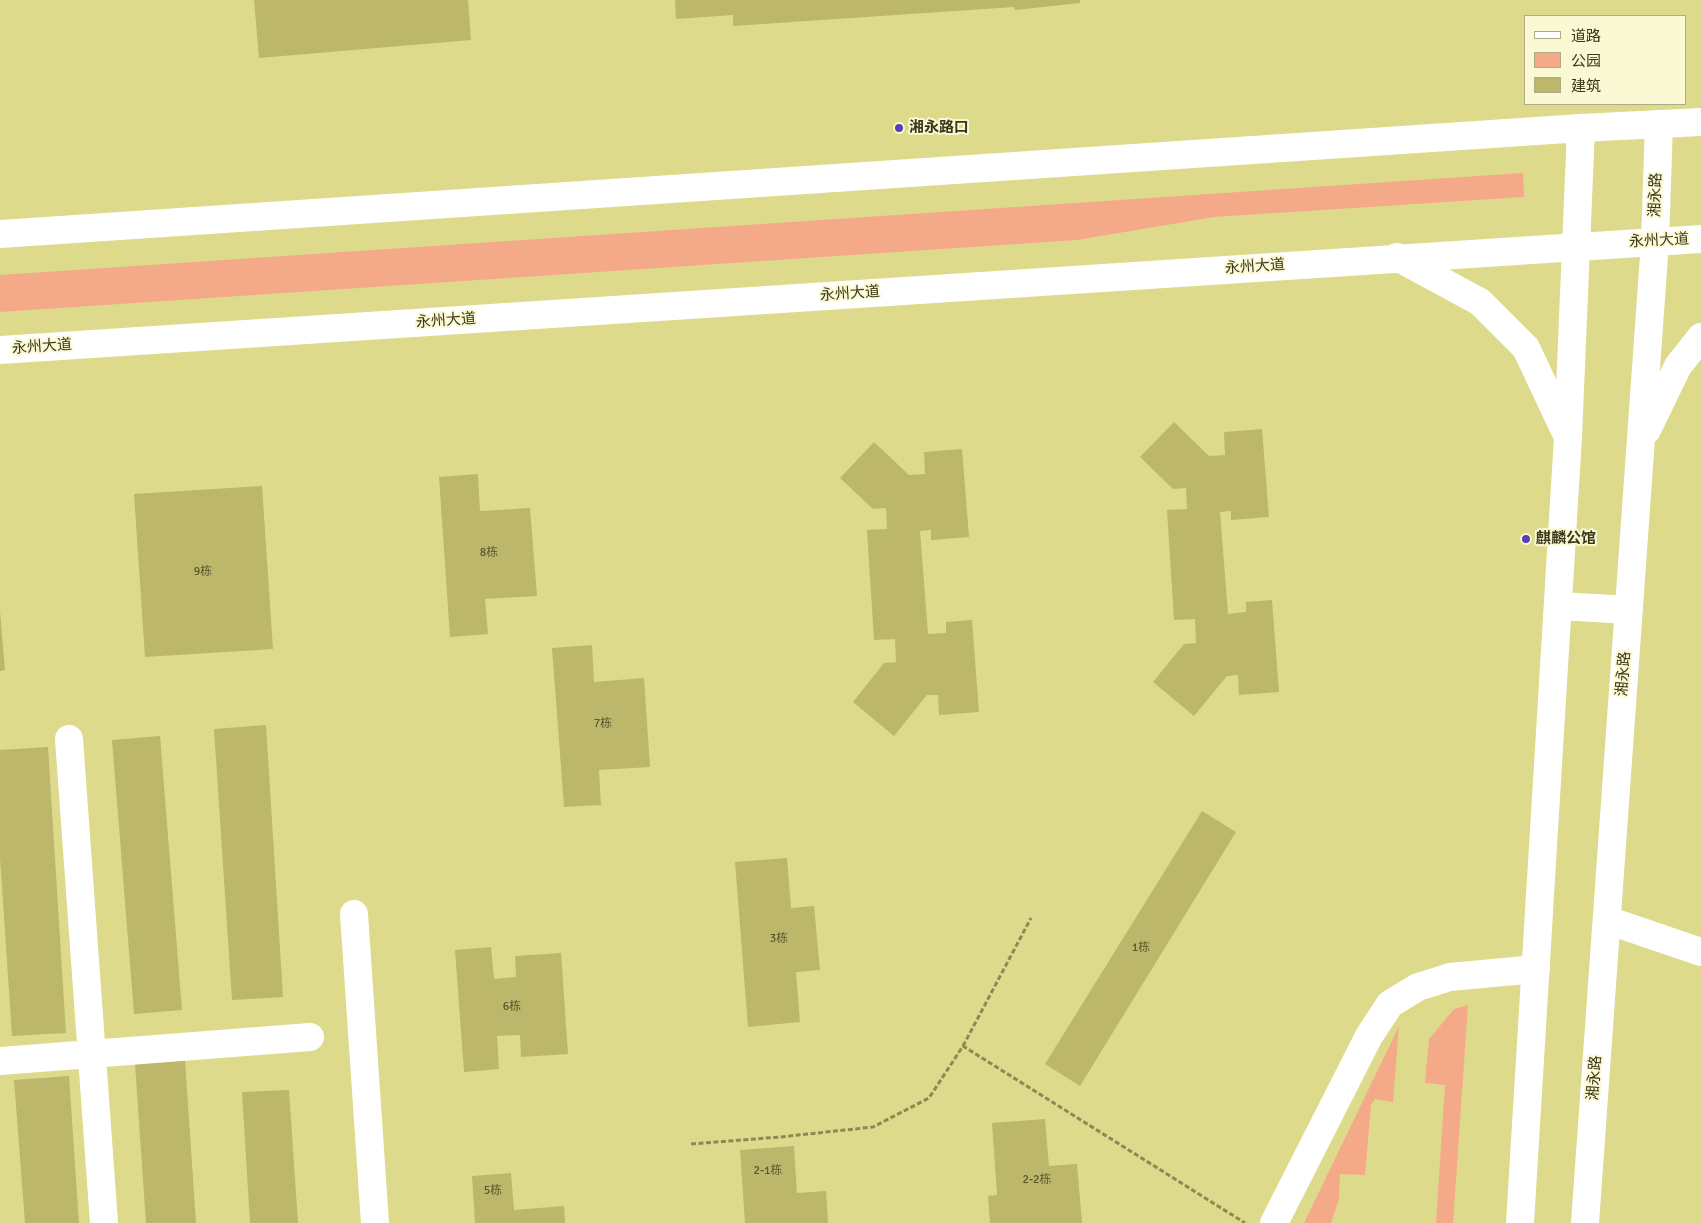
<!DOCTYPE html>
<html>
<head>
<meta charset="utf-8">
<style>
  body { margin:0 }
  #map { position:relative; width:1701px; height:1223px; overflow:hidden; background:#deda8c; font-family:Signika,"Noto Sans SC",sans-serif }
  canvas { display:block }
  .legend { position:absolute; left:1524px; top:15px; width:162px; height:90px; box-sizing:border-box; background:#faf9d3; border:1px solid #adab88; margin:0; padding:6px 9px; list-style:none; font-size:15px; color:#393717 }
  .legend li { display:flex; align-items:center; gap:10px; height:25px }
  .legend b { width:25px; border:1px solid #adab88 }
</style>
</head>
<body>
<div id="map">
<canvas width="1701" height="1223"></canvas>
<ul class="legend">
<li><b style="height:6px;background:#fff"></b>道路</li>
<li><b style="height:14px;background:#f4aa88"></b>公园</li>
<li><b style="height:14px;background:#bcb76b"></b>建筑</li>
</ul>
</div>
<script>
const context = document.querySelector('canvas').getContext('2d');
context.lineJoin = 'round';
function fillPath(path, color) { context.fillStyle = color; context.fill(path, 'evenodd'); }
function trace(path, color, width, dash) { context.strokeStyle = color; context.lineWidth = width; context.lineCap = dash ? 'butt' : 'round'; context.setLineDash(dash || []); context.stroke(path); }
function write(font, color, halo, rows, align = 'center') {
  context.font = font + ' Signika,"Noto Sans SC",sans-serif'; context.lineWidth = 4; context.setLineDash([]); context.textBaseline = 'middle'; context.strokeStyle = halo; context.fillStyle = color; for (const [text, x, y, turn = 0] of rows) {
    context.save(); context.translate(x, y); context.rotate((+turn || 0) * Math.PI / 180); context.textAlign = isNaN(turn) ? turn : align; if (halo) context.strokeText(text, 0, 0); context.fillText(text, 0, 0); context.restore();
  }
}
fillPath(new Path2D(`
  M1523,173L1524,197L1214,217L1077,240L0,312V275Z
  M1468,1005L1453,1223H1436L1445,1085L1425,1083L1429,1039L1454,1009Z
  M1399,1026L1393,1102L1375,1099L1371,1105L1365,1175L1340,1174L1339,1199L1331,1223H1304Z`), '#f4aa88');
fillPath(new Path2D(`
  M254,0H468L471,40L259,58Z
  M675,0H1080V3L1015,10L1014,7L733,26V15L676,19Z
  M1174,422L1209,456L1225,455L1224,432L1262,429L1269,517L1231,520V511L1220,512L1228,614L1246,612V602L1272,600L1279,692L1239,695L1238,675L1227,676L1194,716L1153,682L1184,644L1196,643L1195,619L1174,620L1167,510L1187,509L1186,488L1173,489L1140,457Z
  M874,442L909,475L925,474L924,452L962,449L969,537L931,540V530L920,531L928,634L946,633V622L972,620L979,712L939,715L938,695H927L894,736L853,702L884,663L896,662L895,639L874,640L867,530L887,529L886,508L873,509L840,478Z
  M478,474L480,511L530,508L537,596L485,599L488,634L450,637L439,477Z
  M262,486L273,649L145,657L134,494Z
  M0,611L5,670L0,671Z
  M592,645L594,682L644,678L650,767L599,770L601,805L564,807L552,648Z
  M266,725L283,997L232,1000L214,729Z
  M160,736L182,1010L134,1014L112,740Z
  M48,747L66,1033L12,1036L0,858V750Z
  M1202,811L1236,832L1080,1086L1045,1064Z
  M787,858L791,908L814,906L820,970L796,972L800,1022L748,1027L735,862Z
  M491,947L494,979L516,977L515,956L561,953L568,1054L521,1057L520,1035L497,1036L499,1069L464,1072L455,950Z
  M185,1060L196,1223H146L135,1064Z
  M69,1076L79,1223H25L14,1080Z
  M289,1090L298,1223H250L242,1092Z
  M1045,1119L1049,1166L1077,1164L1082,1223H990L988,1196L997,1195L992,1123Z
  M794,1146L797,1193L826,1191L828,1223H745L740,1150Z
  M511,1173L514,1210L564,1206L565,1223H475L472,1176Z`), '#bcb76b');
trace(new Path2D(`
  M963,1046L1031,918
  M691,1144L780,1137L873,1127L929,1098L963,1046L1245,1223`), '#8c8952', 3, [5, 2.5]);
trace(new Path2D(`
  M69,739L104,1223
  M354,914L375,1223
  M1607,920L1701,952
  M0,1061L310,1037
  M1274,1223L1369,1036L1390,1004L1418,987L1450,977L1536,969`), '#fff', 28);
trace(new Path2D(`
  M0,234L1581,128L1701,122
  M1397,257L1480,302L1526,348L1566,433
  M0,350L1701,239
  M1647,430L1678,366L1701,337
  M1559,606L1629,610
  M1520,1223L1568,437L1581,128
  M1585,1223L1655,242L1659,124`), '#fff', 28);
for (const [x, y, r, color] of [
  [899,128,5,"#563fb7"],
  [1526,539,5,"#563fb7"]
]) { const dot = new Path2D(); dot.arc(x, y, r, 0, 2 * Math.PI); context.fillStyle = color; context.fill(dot); trace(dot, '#faf9d3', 2); }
write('12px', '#5a572c', null, [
  ["8栋",489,553],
  ["9栋",203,572],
  ["7栋",603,724],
  ["3栋",779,939],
  ["1栋",1141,948],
  ["6栋",512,1007],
  ["2-1栋",768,1171],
  ["2-2栋",1037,1180],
  ["5栋",493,1191]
]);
write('bold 15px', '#393717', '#faf9d3', [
  ["湘永路口",909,128],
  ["麒麟公馆",1536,539]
], 'left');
write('15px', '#393717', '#faf9d3', [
  ["湘永路",1656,195,-88],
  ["永州大道",1659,241,-3],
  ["永州大道",1255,267,-4],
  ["永州大道",850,294,-4],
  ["永州大道",446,321,-4],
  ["永州大道",42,347,-4],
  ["湘永路",1624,674,-86],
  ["湘永路",1595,1078,-86]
]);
</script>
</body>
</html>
